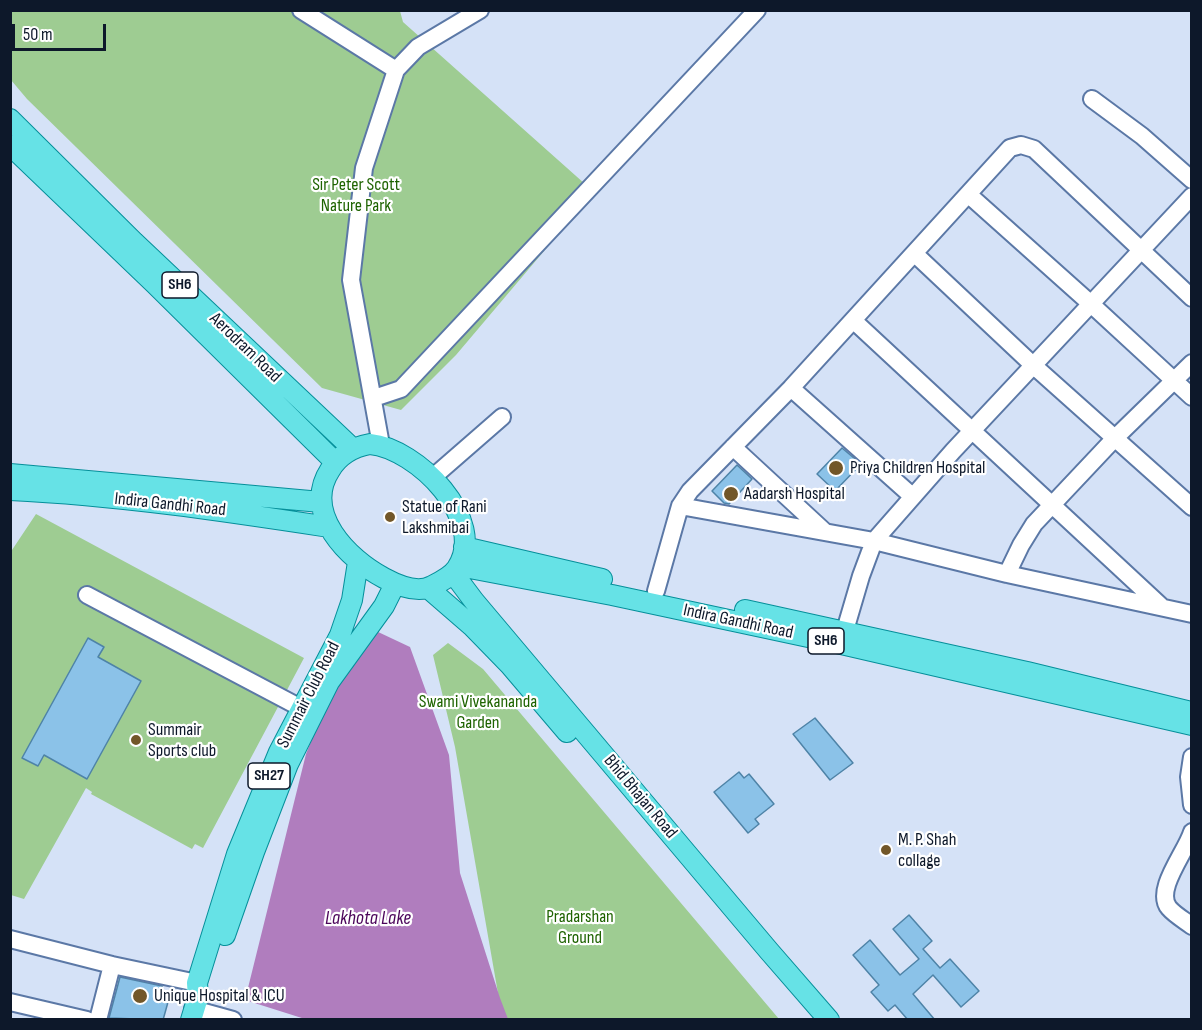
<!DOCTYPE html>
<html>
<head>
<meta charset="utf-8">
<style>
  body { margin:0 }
  #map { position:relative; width:1202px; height:1030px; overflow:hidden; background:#d5e2f7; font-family:"Sofia Sans Condensed",sans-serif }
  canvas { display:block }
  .frame { position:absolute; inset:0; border:12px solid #0d182a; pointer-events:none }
  .scale { position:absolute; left:12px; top:24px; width:94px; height:27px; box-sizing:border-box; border:3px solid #0d182a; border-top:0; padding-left:8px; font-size:18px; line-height:21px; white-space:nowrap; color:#0d182a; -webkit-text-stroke:4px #fff; paint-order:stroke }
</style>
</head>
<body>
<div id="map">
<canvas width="1202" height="1030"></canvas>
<div class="frame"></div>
<div class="scale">50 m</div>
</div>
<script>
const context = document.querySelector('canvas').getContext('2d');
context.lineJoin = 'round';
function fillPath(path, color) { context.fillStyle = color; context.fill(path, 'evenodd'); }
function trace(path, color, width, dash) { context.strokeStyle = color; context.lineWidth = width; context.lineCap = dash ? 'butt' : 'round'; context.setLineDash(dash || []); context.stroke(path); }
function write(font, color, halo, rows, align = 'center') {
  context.font = font + ' "Sofia Sans Condensed",sans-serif'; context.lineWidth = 4.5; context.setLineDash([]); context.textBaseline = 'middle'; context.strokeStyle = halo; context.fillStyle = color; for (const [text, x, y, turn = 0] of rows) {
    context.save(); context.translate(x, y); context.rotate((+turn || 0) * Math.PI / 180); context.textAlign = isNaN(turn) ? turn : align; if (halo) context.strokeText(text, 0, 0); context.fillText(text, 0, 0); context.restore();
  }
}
fillPath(new Path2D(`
  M10,11H400L403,22L594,192L456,355L401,410L322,388L27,99L11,80Z
  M36,514L304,658L203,848L195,844L192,849L91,794L92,792L86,788L24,899L11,895L10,553Z
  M448,643L483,669L779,1019H505L499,999L455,747L433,655Z`), '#9ecc92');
fillPath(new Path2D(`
  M376,631L410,647L449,755L460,873L500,998L508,1019H305L245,1000L306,754L342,663Z`), '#b07dbe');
const building = new Path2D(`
  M842,448L861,464L835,491L817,474Z
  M737,465L752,479L729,504L724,503L712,491Z
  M88,638L104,647L98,657L141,681L87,779L44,755L38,766L22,758Z
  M815,718L853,763L830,780L793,734Z
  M739,772L744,778L749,774L774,804L755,819L759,824L748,833L714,792Z
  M909,915L932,941L923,949L940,968L950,959L979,991L961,1007L933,975L913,994L935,1020H908L895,1005L888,1011L871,992L879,985L853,955L870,940L900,975L919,959L893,929Z
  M120,977L162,986L161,992L170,995L163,1020L109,1018Z`);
fillPath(building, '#8bc2e8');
trace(building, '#4e83a7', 1.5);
const minor = new Path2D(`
  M301,10L396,70
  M1092,99L1142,136L1192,180
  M969,195L1091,304L1192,397
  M915,254L1034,366L1192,507
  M854,321L1161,606
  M791,388L912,496
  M374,398L401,389L757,10
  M381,445L351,280L364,168L396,70L418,47L480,10
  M733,447L825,532
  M432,478L502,417
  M680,506L874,541L1007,574L1192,614
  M1007,574L1021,545L1034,524L1115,438L1192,363
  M656,591L680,506L690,491L791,388L1010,148L1021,145L1034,149L1192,298
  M87,595L301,708
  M841,644L861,576L874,541L953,451L1192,196
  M1192,757L1189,777L1192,805
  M1192,832C1186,852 1154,890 1169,908C1175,915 1184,920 1192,926
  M10,939L112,965L197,983
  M10,1002L87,1020
  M193,1009L233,1020
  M98,1020L112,965`);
const major = new Path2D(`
  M10,119L134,242L352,448
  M10,145L155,284L335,462
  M370,444C416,448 489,520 457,568C452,576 440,582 432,586C417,594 397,585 384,578C348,559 302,513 330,470C339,455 353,447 370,444Z
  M10,474L321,502
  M10,490C117,495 224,511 329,527
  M464,547L602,579
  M459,566L612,595L841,644L1192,725
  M453,573L474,601L769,951L829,1020
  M428,588L473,627L510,665L567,732
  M745,610L1027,672L1187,711
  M225,935L254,852L288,764L329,682L384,606L395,584
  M191,1020L198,997L197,983L237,854L279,752L340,635L352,600L358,562`);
trace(minor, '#5b78a6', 20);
trace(major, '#058f9a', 22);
trace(minor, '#fff', 16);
trace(major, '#66e2e6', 20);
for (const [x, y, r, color] of [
  [836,468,8,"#725729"],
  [731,494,8,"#725729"],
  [390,517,6,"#725729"],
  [136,740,6,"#725729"],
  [886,850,6,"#725729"],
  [140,996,8,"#725729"]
]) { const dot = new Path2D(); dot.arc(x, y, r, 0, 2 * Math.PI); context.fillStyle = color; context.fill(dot); trace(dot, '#fff', 2); }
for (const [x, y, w] of [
  [180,285,36],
  [826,641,36],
  [269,776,42]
]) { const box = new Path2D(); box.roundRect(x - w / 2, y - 13, w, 26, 4.5); context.fillStyle = '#fff'; context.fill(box); trace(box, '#0d182a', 1.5); }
write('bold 16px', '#0d182a', null, [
  ["SH6",180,285],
  ["SH6",826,641],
  ["SH27",269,776]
]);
write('18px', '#1e6300', '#fff', [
  ["Sir Peter Scott",356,185],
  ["Nature Park",356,206],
  ["Swami Vivekananda",478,702],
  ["Garden",478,723],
  ["Pradarshan",580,917],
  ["Ground",580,938]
]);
write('18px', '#0d182a', '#fff', [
  ["Aerodram Road",245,348,44],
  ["Indira Gandhi Road",170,505,6],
  ["Indira Gandhi Road",738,622,12],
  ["Summair Club Road",309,695,-63],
  ["Bhid Bhajan Road",640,797,50]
]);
write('18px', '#0d182a', '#fff', [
  ["Priya Children Hospital",850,468],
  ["Aadarsh Hospital",744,494],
  ["Statue of Rani",402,507],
  ["Lakshmibai",402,528],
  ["Summair",148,730],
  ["Sports club",148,751],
  ["M. P. Shah",898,840],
  ["collage",898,861],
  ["Unique Hospital & ICU",154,996]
], 'left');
write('italic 20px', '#4b055a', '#fff', [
  ["Lakhota Lake",368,919]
]);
</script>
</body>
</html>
